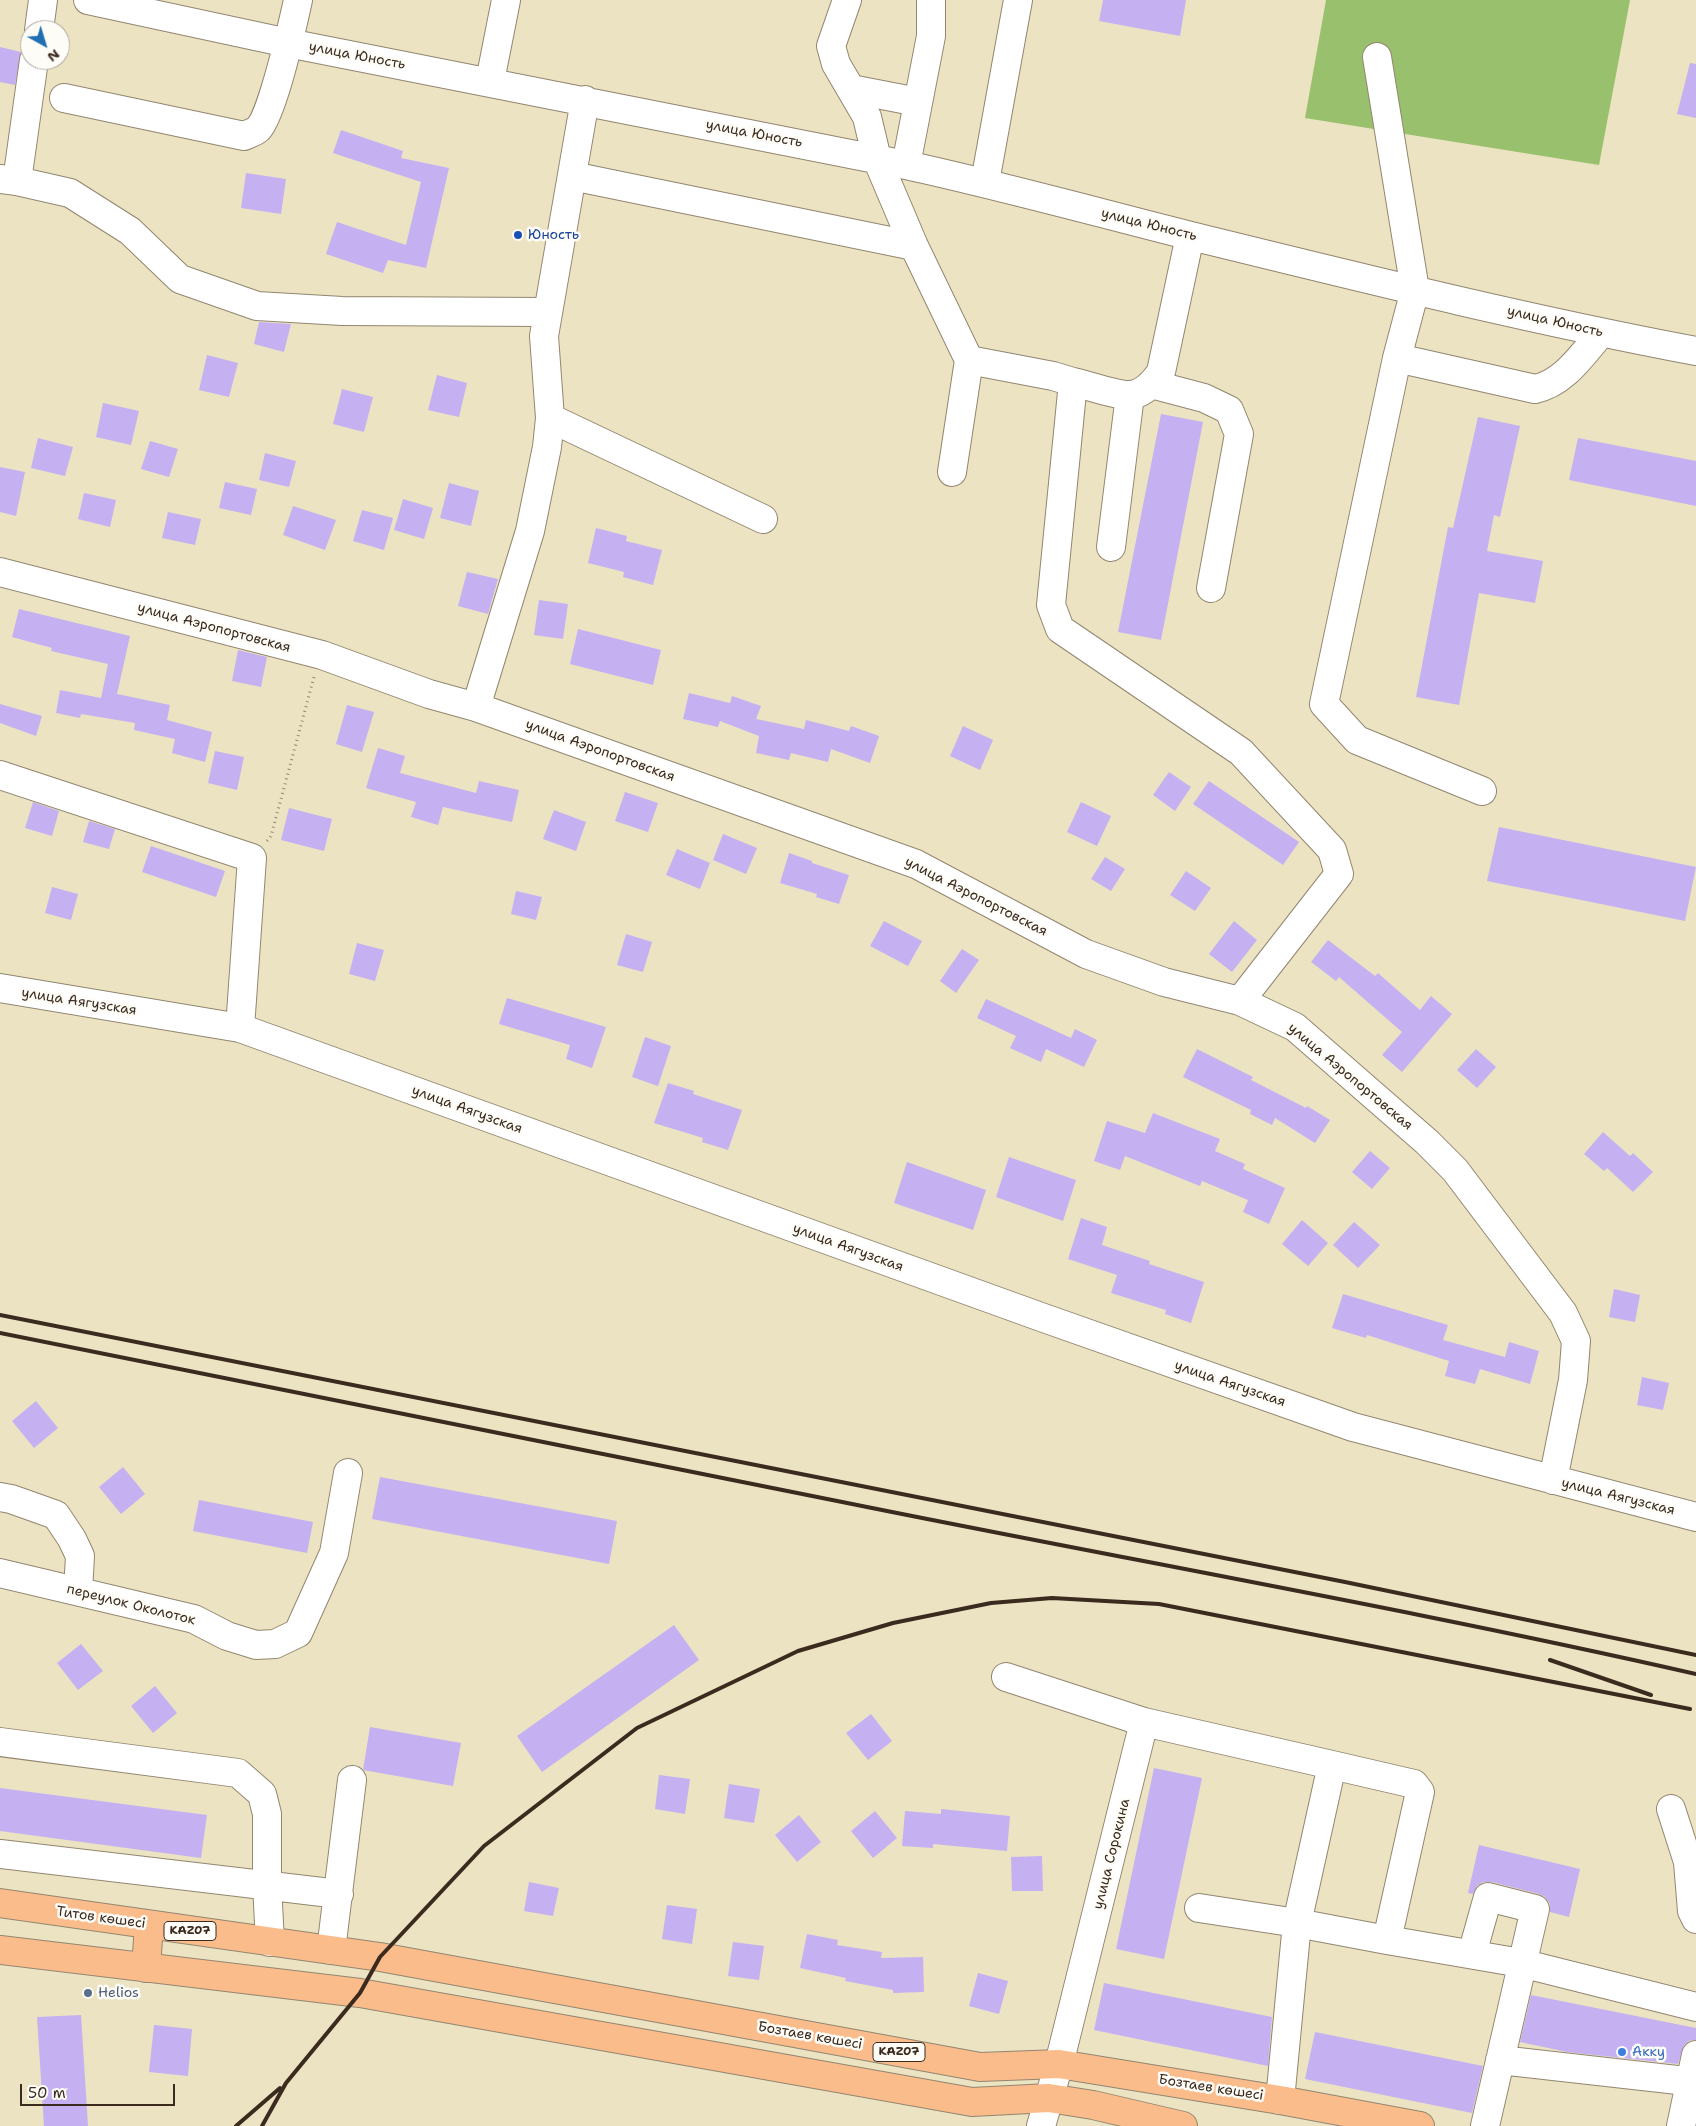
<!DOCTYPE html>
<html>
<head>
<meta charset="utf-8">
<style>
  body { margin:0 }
  #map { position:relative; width:1696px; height:2126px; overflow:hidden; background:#ebe3c2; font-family:"Shantell Sans",sans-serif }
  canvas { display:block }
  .north { position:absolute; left:20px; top:20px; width:50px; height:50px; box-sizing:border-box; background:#fdfcf7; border:1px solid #afa8a0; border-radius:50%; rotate:141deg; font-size:14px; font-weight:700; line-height:20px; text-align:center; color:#3b2a1e }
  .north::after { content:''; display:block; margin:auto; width:18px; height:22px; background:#1f6fb2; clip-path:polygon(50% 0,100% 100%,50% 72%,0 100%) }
  .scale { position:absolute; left:20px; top:2084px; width:155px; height:22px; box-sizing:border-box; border:2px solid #3b2a1e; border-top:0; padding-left:6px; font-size:15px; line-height:18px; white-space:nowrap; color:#3b2a1e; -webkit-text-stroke:4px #fdfcf7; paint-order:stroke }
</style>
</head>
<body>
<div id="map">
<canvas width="1696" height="2126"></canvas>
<div class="north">N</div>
<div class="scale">50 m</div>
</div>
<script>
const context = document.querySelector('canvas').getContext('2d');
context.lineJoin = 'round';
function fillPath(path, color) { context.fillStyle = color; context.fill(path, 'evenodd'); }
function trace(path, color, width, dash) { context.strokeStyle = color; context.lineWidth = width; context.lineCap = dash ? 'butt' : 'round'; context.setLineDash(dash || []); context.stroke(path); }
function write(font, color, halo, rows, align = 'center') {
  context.font = font + ' "Shantell Sans",sans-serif'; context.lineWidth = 5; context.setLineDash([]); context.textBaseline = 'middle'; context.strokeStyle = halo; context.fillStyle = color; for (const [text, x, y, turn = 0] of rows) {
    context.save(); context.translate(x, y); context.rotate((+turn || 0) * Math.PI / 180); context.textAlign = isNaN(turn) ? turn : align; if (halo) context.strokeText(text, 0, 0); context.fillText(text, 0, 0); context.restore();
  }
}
fillPath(new Path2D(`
  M1326,0H1630L1599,165L1305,118Z`), '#99c16d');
fillPath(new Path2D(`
  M1103,0H1186L1180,36L1099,21Z
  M0,47L21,52L15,85L0,82Z
  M1690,63L1696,64V118L1677,114Z
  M341,130L403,151L401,158L449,168L426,268L388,260L383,273L326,254L337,222L406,245L421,182L333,153Z
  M246,173L286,179L281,214L241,208Z
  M259,322L291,324L284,352L254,344Z
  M207,355L238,363L229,397L199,390Z
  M437,375L467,383L459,417L428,410Z
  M342,389L373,397L364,432L333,424Z
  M103,403L139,411L131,445L96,437Z
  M1161,414L1203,422L1161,640L1118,632Z
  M1478,417L1520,426L1500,517L1494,515L1487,551L1543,561L1535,603L1479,593L1459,705L1416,697L1448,527L1453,528Z
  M38,438L73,447L65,476L31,468Z
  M1578,438L1696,461V506L1569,480Z
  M150,441L178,449L169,477L141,469Z
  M265,453L296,461L289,487L259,480Z
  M0,467L25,472L16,516L0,512Z
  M225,482L257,489L251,515L219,508Z
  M449,483L479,491L471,526L440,518Z
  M84,493L116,500L110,527L78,519Z
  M403,499L433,508L424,539L394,530Z
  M293,506L336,520L325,550L283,535Z
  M362,510L393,518L384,550L353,541Z
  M168,512L201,519L195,545L162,538Z
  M596,528L627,536L626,541L662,550L653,585L623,577L624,572L588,563Z
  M467,572L498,579L488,614L458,606Z
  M539,600L568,604L563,639L534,635Z
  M19,609L130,636L117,694L170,705L167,720L212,732L205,762L172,753L175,739L134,730L135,723L81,714L80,718L56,713L60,690L101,698L108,664L51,651L52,648L12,637Z
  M578,629L661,650L653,685L570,664Z
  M238,650L267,657L261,687L232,681Z
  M689,693L730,703L732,696L761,706L756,719L804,729L806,720L849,731L851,726L879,736L870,763L831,749L828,762L791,753L789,760L756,753L759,736L720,721L718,727L683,719Z
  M0,704L42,716L36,736L0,723Z
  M347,705L374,712L362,752L336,744Z
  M963,726L993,740L980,770L950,756Z
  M378,748L405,756L400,773L476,793L479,781L519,790L512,822L443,807L438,825L411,817L416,802L366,788Z
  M215,751L244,757L237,790L208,783Z
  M1169,772L1191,787L1175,811L1153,795Z
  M1209,781L1299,842L1283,865L1193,804Z
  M625,792L658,803L648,832L615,821Z
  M33,802L59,811L52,836L25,828Z
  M1081,802L1111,816L1097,846L1067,832Z
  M289,808L332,819L324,851L281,840Z
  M554,810L586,822L576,851L543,839Z
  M89,821L115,829L109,849L83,842Z
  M1499,827L1696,867L1685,921L1487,881Z
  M723,834L757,848L746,874L713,860Z
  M151,846L225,871L216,897L142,872Z
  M677,849L710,863L700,889L666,875Z
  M789,853L812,861V863L849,875L839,904L816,897L817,894L780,883Z
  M1105,857L1125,869L1111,891L1091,879Z
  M1186,871L1211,888L1195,911L1170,895Z
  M52,887L78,894L71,920L45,913Z
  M516,891L542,897L536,920L511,914Z
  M884,921L922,941L908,966L870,946Z
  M1234,921L1257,940L1232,972L1209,954Z
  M626,934L652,942L643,972L617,965Z
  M1328,940L1375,976L1378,973L1420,1010L1431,996L1452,1014L1402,1072L1382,1055L1402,1032L1339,977L1336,981L1311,962Z
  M357,943L384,950L375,981L349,974Z
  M962,949L979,960L956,993L940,981Z
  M507,998L606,1027L592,1068L566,1059L570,1045L499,1024Z
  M986,999L1071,1038L1075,1029L1097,1040L1084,1067L1046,1049L1041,1062L1010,1048L1016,1036L977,1018Z
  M645,1037L671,1046L658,1086L632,1077Z
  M1197,1049L1253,1077L1251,1080L1306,1108L1307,1106L1330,1120L1315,1143L1275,1118L1272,1125L1250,1114L1251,1110L1183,1077Z
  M1476,1049L1496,1067L1477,1088L1457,1070Z
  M668,1083L694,1091L693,1094L742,1110L728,1150L702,1142L703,1138L654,1123Z
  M1153,1113L1220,1139L1215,1151L1245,1164L1243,1169L1285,1188L1269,1224L1243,1212L1248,1200L1202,1181L1200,1186L1125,1156L1120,1170L1094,1161L1107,1121L1145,1133Z
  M1603,1132L1630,1156L1633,1153L1653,1172L1633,1192L1607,1168L1604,1171L1584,1154Z
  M1370,1151L1390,1168L1372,1189L1352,1172Z
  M1009,1157L1076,1180L1063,1221L996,1197Z
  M907,1162L986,1190L973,1230L894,1203Z
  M1081,1218L1107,1227L1102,1245L1150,1261L1149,1264L1204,1282L1191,1323L1165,1314L1166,1310L1111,1293L1117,1275L1068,1259Z
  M1302,1220L1328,1243L1308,1266L1282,1244Z
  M1354,1222L1380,1245L1358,1268L1333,1245Z
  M1614,1289L1640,1295L1635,1322L1609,1317Z
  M1343,1294L1448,1325L1443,1340L1505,1357L1509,1342L1539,1351L1530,1384L1480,1369L1475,1384L1445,1376L1449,1361L1367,1335L1366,1338L1332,1328Z
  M1642,1377L1669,1383L1663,1410L1637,1405Z
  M36,1401L58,1428L34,1448L12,1421Z
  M123,1467L145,1494L121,1514L99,1487Z
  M380,1477L617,1521L609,1564L372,1519Z
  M199,1500L313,1522L307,1553L193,1531Z
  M674,1625L699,1660L542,1772L517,1736Z
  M81,1644L103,1671L78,1690L57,1663Z
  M155,1686L177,1713L153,1733L131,1706Z
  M871,1714L892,1741L868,1760L846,1733Z
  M370,1727L461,1743L453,1786L363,1770Z
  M1154,1768L1202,1778L1164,1959L1116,1949Z
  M659,1775L690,1779L685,1814L655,1809Z
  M729,1784L760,1789L754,1823L724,1818Z
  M0,1788L207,1815L201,1858L0,1831Z
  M941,1809L1010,1816L1007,1851L933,1844V1848L902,1846L905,1811L941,1814Z
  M875,1811L897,1838L873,1858L851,1831Z
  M799,1815L821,1842L797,1862L775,1835Z
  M1479,1845L1580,1869L1569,1917L1550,1912V1904L1545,1897L1539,1894L1492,1882H1483L1477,1886L1473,1894L1468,1893Z
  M1042,1856L1043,1891H1012L1011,1857Z
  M529,1882L559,1888L553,1916L524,1911Z
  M667,1905L697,1909L692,1944L662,1939Z
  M807,1934L838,1940L837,1945L882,1952L881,1958L923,1957L924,1992L893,1993V1990L845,1981L846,1978L800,1968Z
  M733,1942L764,1946L759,1980L728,1976Z
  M978,1973L1008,1981L999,2014L969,2006Z
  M1104,1983L1272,2017L1268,2066L1094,2030Z
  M1531,1995L1696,2028V2040H1691L1684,2045L1678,2064L1567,2052L1520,2042Z
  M81,2015L88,2126H44L37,2017Z
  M154,2025L192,2029L188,2076L149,2072Z
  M1315,2032L1483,2066L1472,2113L1305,2079Z`), '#c5b1f2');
const minor = new Path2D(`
  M88,0L288,43L906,165C1002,186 1096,212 1191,236C1358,277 1526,319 1696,351
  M847,0L831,46L836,64L867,117L877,159L914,246L969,360L1053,376L1073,382L1051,605L1060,629L1241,752L1332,850L1339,874L1240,1001
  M39,30L43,0
  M1377,57L1415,290L1397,358L1324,704L1357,740L1482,791
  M490,81L506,0
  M851,89L918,102
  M64,98L244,136C248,134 255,132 258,129C272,116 293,23 298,0
  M906,165L931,36V0
  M572,176L914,246
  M0,179L17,181L70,193L130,231L180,279L257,306L342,311L548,312
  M17,181L34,60
  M985,182L1018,0
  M1397,358L1535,389C1564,383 1582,355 1601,333
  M1073,382C1087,385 1118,396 1130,395C1144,394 1154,382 1161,372L1190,236
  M1151,384L1204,398L1229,410L1239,434L1211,588
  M550,418L763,519
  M952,472L969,360
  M1111,547L1130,395
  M0,572L322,655L429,694L476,707L916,864L1086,954L1164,982L1240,1001L1295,1027L1427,1142L1455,1170L1563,1313L1576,1341L1573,1380L1553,1480
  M476,707L530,531L547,447L550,418L544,336L585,100
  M0,775L252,858L240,1028
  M0,988L240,1028L1041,1317L1353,1427L1696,1517
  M0,1497L11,1499L56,1515L72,1539L80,1556L78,1591
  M0,1573L194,1619L227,1636L256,1645L275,1644L298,1633L334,1553L348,1473
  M1006,1677L1144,1722L1059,2064L1041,2126
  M1144,1722L1332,1765L1297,1923L1280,2100
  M0,1742L238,1773L262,1794L267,1814V1885L270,1942
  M1671,1809L1688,1862L1692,1911L1696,1919
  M0,1854L339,1894
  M1199,1908L1297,1923L1387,1940L1420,1792L1414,1784L1332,1765
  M1387,1940L1521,1963L1696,2007
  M331,1950L352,1780
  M1472,1954L1488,1897L1535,1909L1485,2126
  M1500,2060L1696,2082
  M1681,2126L1696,2055`);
const major = new Path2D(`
  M146,1968L149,1925`);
const highway = new Path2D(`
  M0,1903L380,1957L980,2067L1059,2064L1280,2100L1420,2126
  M0,1950L360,1993L972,2102L1049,2098L1093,2105L1183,2126`);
trace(minor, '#938670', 30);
trace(major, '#938670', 30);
trace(highway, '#938670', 30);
trace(new Path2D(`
  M267,841L271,836L314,677`), '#938670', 3, [1, 4]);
trace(minor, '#fff', 28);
trace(major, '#fabc8b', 28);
trace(highway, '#fabc8b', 28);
trace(new Path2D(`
  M0,1315L1345,1582L1696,1655
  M0,1333C296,1392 591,1452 887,1511C1157,1565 1428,1613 1696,1674
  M1550,1660L1651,1695
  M236,2126L280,2088
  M262,2126L286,2083L360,1993L380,1957L484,1846L637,1728L798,1651L893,1623L991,1603L1052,1598L1159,1604L1690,1709`), '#3b2a1e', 4);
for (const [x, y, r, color] of [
  [518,235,5,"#1a4fb4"],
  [88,1993,5,"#5c6f8a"],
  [1622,2052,5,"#3f7fe0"]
]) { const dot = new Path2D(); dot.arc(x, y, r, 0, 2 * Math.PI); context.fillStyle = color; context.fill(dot); trace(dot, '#fdfcf7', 2); }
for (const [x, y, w] of [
  [190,1931,52],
  [899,2052,52]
]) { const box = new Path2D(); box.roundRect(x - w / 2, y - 9.5, w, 19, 4); context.fillStyle = '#fdfcf7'; context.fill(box); trace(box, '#3b2a1e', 1); }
write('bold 12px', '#3b2a1e', null, [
  ["KAZ07",190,1931],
  ["KAZ07",899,2052]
]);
write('14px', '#3b2a1e', '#fdfcf7', [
  ["улица Юность",357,56,11],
  ["улица Юность",754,134,11],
  ["улица Юность",1149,225,14],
  ["улица Юность",1555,322,13],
  ["улица Аэропортовская",214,628,15],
  ["улица Аэропортовская",600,751,20],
  ["улица Аэропортовская",976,897,27],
  ["улица Аягузская",79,1002,9],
  ["улица Аэропортовская",1350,1077,40],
  ["улица Аягузская",467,1110,20],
  ["улица Аягузская",848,1248,20],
  ["улица Аягузская",1230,1384,19],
  ["улица Аягузская",1618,1497,14],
  ["переулок Околоток",131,1605,14],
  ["улица Сорокина",1112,1854,-76],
  ["Титов көшесі",101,1918,8],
  ["Бозтаев көшесі",810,2036,10],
  ["Бозтаев көшесі",1211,2088,9]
]);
write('14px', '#164399', '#fdfcf7', [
  ["Юность",528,235]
], 'left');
write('14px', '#4e5e75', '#fdfcf7', [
  ["Helios",98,1993]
], 'left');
write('14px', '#366cbe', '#fdfcf7', [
  ["Акку",1632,2052]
], 'left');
</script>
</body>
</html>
